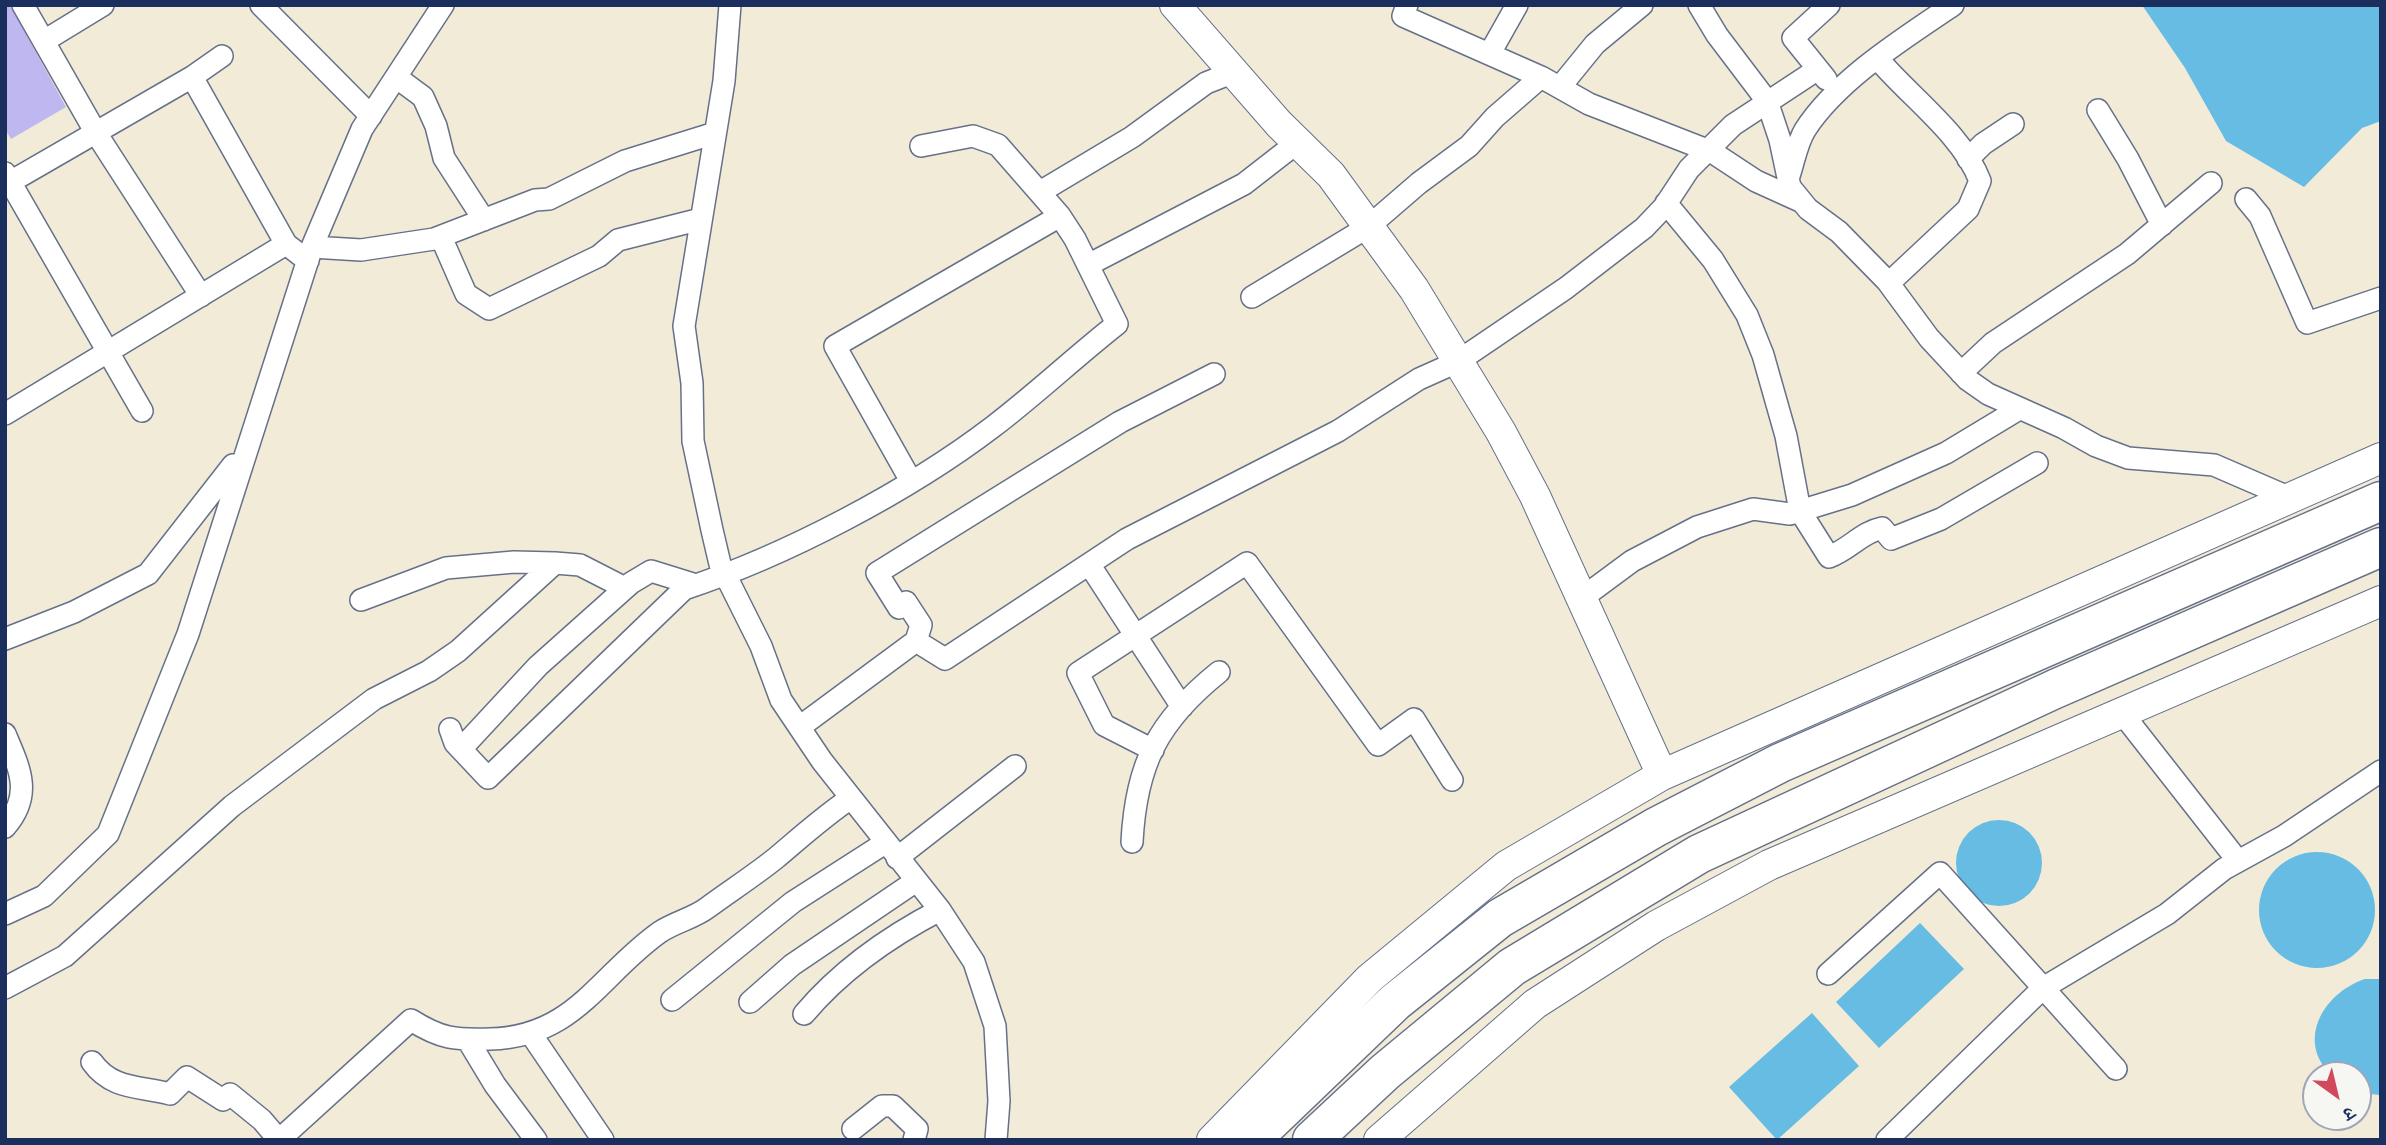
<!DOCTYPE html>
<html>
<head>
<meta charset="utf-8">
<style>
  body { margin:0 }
  #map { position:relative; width:2386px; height:1145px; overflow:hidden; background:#f1ebd8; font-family:"Sorts Mill Goudy","Noto Serif Devanagari",serif }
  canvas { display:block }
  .frame { position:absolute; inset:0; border:7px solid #1b2f5e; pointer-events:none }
  .north { position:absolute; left:2302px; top:1061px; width:70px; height:70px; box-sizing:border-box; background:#f6f6f2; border:2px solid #9ea6b7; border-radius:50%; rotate:146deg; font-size:19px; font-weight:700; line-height:28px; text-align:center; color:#1b2f5e }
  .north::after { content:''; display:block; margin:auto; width:24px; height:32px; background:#d1495b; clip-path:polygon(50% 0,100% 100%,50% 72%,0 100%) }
</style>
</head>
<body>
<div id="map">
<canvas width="2386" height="1145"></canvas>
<div class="frame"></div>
<div class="north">उ</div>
</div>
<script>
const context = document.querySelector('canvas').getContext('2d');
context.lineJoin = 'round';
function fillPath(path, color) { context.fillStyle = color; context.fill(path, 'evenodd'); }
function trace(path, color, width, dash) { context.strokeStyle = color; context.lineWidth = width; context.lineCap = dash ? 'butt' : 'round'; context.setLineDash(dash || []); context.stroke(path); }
fillPath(new Path2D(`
  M2142,5H2381V121L2362,128L2304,187L2226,141L2185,68Z
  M1956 863a43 43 0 1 1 86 0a43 43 0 1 1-86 0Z
  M2259 910a58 58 0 1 1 116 0a58 58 0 1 1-116 0Z
  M1920,923L1964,969L1879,1048L1836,1002Z
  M2365,979H2381V1095L2358,1093V1075H2331C2295,1039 2325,992 2365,979Z
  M1812,1013L1859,1066L1777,1140L1729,1087Z`), '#66bce2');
fillPath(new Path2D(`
  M5,5H10L66,107L11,139L5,129Z`), '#bfb7f0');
const street = new Path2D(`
  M23,5L96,133L201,296
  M261,5L371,116
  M730,5L724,81L684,326L692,383L693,441L712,530L720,564L761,646L781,700L822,761L940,910L974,962L995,1026L999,1101L996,1140
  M1407,5L1403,16L1541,77L1589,104L1712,152L1756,181L1800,201
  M1699,5L1717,35L1767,101L1780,140L1790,187L1808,209L1839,232L1887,281L1929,338L1968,380L1988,394L2064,428L2096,446L2128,458L2214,465L2288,497
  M44,41L103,5
  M1490,53L1517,5
  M1878,59C1909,96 1963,135 1980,181L1968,209L1889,283
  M192,77L222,56
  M396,77L423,97L436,126L444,158L484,220
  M1826,79L1793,38L1829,5
  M1560,87L1595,44L1642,5
  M2098,110L2128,159L2162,225
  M1968,159L1983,144L2013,124
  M5,173L142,411
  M1789,176C1794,161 1797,143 1805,130C1837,80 1904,38 1953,5
  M5,185L192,77L286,244L308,261
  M1040,192L1132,137L1206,83L1234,72
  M2246,199L2260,216L2307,323L2381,298
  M1666,203L1713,260L1747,315L1763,355L1786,436L1800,511L1829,557C1850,549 1862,532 1882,528L1891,539L1941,519L2037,463
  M441,237L466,294L489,309L599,256L618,240L701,219
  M312,247L361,250L434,239L535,200L549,199L625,161L715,133
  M1088,265L1244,184L1298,142
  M1252,297L1368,227L1419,183L1469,146L1495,117L1541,77
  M1961,373L1993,343L2127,254L2211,183
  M5,414L286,244
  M911,481L835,346L1060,216L998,145L973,136L921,146
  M1089,564L1182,707
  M1582,598L1632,561L1697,527L1753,509L1790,514L1852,495L1946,453L2019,409
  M361,600L446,568L514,562L555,563
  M5,639L74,612L148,574L233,465
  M916,641L921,625L906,602L899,608L877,573L1120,422L1214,374
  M2122,713L2238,861
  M801,726L916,641L945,659L1127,539L1338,431L1419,379L1457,362L1566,288L1644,228L1664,207L1689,169L1733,125L1818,69
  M450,729L455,743L488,778L684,589C785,556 909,491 994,426C1036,394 1075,357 1117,324L1075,239L1060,216
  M5,734C20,769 33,795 5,827
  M461,749L538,666L631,583L651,571L696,585
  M1153,750L1104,725L1078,673L1247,563L1378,745L1414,719L1452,780
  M1132,842C1136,764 1158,721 1219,672
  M897,858L1015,766
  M5,914L44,896L108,834L188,634L312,247L362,129L443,5
  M1828,974L1940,873L2116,1069
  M5,988L65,956L232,806L374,699L429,671L458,651L555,563L580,565L625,588
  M672,1000L793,902L885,843
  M750,1002L792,965L916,881
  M804,1014C842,969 888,937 940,910
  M531,1034L603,1140
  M469,1042L495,1085L536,1140
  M92,1062C112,1090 140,1086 170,1094L187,1077L223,1100L230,1094L262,1120L279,1140
  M853,1129L882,1106H893L917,1129L914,1140
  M279,1140L411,1020C441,1039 455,1040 490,1039C575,1037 599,975 660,932C675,922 694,918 707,908C730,891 755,875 776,858C801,837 824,816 851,798
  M1887,1140L2043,988L2167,914L2224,869L2284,836L2381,771`);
const secondary = new Path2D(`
  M1175,5L1279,124L1331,175L1414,289L1501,432L1535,496L1662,775
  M1212,1140L1370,978L1506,866L1662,775L2381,458
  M1379,1140L1535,1004L1656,926L1769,865L2381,601`);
const highway = new Path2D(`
  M1251,1140L1395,1002L1500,918L1656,827L1780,763L2381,501
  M1312,1140L1385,1072L1512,967L1699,854L2055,689L2381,547`);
trace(street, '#667189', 24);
trace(secondary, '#667189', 32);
trace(highway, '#667189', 41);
trace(street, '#fff', 21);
trace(secondary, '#fff', 30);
trace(highway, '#fff', 38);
</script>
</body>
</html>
